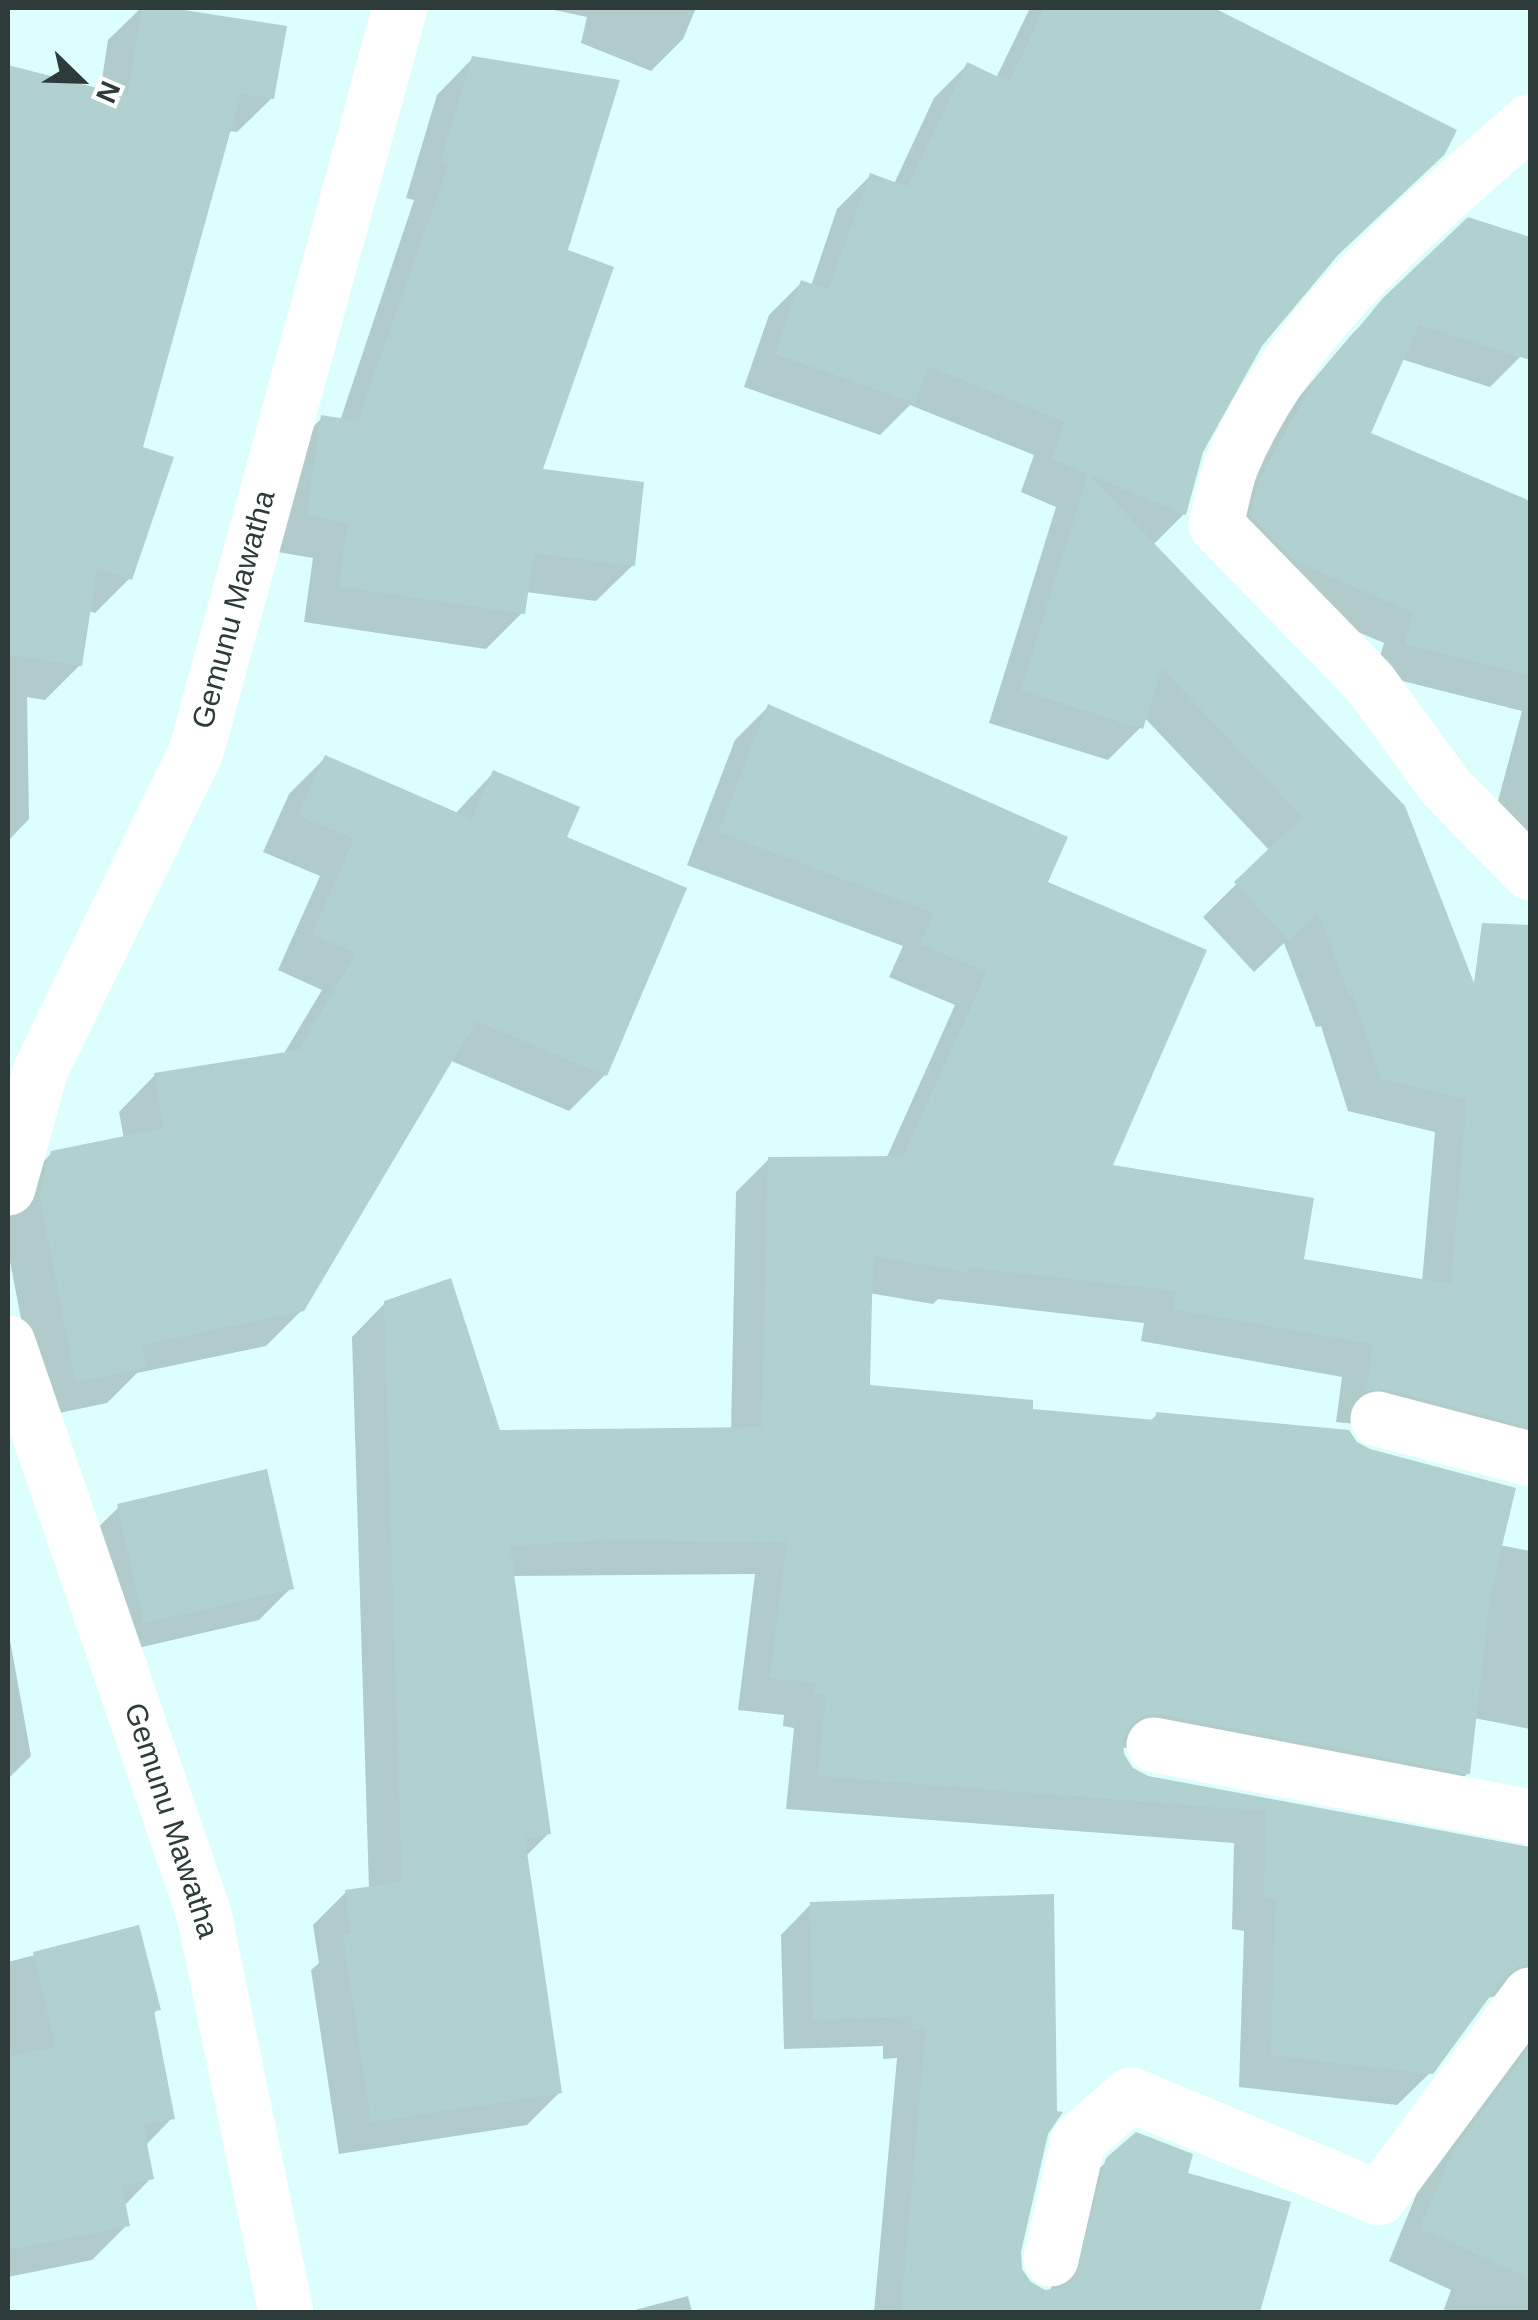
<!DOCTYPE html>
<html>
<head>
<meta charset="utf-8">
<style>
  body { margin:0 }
  #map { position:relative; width:1538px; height:2320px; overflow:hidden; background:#dcfefd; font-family:Helvetica,sans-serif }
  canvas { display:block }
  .frame { position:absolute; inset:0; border:10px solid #2e3b3b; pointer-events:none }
  .north { position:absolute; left:30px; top:30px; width:100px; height:100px; -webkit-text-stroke:8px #fff; paint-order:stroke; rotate:113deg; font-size:28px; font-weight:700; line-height:40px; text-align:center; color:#2e3b3b }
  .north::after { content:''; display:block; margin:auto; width:35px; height:45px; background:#2e3b3b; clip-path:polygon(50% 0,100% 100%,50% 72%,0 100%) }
</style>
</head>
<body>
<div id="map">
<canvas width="1538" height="2320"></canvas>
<div class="frame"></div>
<div class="north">N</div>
</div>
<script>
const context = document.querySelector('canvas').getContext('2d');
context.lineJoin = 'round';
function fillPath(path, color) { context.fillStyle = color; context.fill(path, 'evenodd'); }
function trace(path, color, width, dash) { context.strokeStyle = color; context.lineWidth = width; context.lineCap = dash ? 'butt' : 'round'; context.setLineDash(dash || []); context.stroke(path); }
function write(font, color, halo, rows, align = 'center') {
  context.font = font + ' Helvetica,sans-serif'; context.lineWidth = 8; context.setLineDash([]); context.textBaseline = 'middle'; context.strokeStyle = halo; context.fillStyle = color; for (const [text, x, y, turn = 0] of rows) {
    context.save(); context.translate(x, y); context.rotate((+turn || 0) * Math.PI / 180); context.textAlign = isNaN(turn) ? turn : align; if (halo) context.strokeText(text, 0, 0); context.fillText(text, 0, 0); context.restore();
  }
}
fillPath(new Path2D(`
  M141,8L284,28L272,98L237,132L228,131L140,448L130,578L95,613L88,611L80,665L45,700L27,697L29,819L8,841V67L100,92L108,40Z
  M545,8H696L683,39L651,71L581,43L587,17Z
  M1030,8H1208L1454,132L1329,262L1260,345L1200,452L1184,514L1153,545L1472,986L1530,996V1441L1336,1422L1342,1377L1141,1341L1144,1323L938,1299L933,1304L869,1293L867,1387L1030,1411L1149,1422L1157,1415L1355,1444L1499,1545L1530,1551V1729L1474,1718L1468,1773L1435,1805L1121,1747L1131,1770L1147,1778L1530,1849V2312H1443L1451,2290L1389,2261L1498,1996L1486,1998L1431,2072L1397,2105L1239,2087L1244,1931L1232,1929L1234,1843L786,1809L794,1728L783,1726L784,1715L738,1710L755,1574L512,1576L548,1834L526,1856L560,2092L527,2125L339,2154L311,1970L319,1963L313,1925L346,1892L369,1889L352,1337L385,1303L498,1432L731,1430L736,1192L769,1159H886L955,1005L889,977L903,946L687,865L735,740L768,707L1045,883L1109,1167L1301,1262L1422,1282L1435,1132L1348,1111L1321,1026L1316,1027L1284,943L1254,972L1203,917L1270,851L1144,717L1141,727L1108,760L989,723L1056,507L1021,492L1034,455L910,405L880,435L744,387L769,315L802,282L811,286L837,209L870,176L894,184L934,98L967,65L996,78Z
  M473,58L540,471L633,565L596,601L526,592L522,613L486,649L304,622L313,558L272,551L286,454L322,418L340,421L414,200L406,198L437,95Z
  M1469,220L1530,240V327L1521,356L1490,387L1401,359L1368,435L1530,503V884L1486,846L1522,711L1375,674L1384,643L1264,592L1221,547L1282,417L1353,333Z
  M325,758L455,814L493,773L564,838L605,1075L569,1111L449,1060L302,1310L266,1346L137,1373L107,1403L40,1417L8,1251V1218L15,1190L52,1153L124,1139L119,1112L155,1075L283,1055L322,990L278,970L320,876L263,852L289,794Z
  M119,1507L291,1588L259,1620L112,1654L86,1539Z
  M8,1629L31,1756L8,1779Z
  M811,1904L1045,2133L1018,2252L1019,2270L1029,2284L1050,2292L1076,2191L1108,2160L1185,2175L1288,2203L1257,2312H874L897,2058L883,2059V2046L784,2049L781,1935Z
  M138,1928L158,2009L152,2015L172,2118L145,2146L151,2178L123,2207L127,2225L92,2260L8,2277V1962Z
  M688,2296L692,2312H627Z`), '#0003');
fillPath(new Path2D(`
  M142,8H171L287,26L274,99L241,93L143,447L174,457L132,580L97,568L82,666L8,654V65L128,96Z
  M1045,8H1214L1457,130L1445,154L1338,255L1262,346L1203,452L1186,515L1088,474L1405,806L1474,983L1482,923L1530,925V1427L1386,1389L1367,1390L1373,1344L1173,1309L1176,1291L969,1267L968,1272L873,1256L870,1385L1033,1400V1409L1155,1420L1156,1412L1349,1430L1357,1442L1370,1449L1516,1488L1490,1596L1470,1774L1160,1714L1145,1715L1131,1724L1123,1740L1124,1754L1133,1768L1148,1776L1530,1847V1964L1517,1967L1505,1976L1433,2074L1271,2055L1276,1899L1264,1897L1266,1811L818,1776L826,1695L814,1694L816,1683L770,1678L787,1542L601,1540L510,1546L551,1834L525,1838L562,2093L371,2122L343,1935L351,1934L345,1890L402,1882L384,1301L451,1278L500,1430L762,1427L768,1157L903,1156L987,972L920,944L934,913L719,832L768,704L1068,837L1048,882L1207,950L1113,1165L1314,1198L1304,1259L1451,1284L1467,1099L1381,1079L1353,995L1350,996L1318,913L1289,941L1234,882L1302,817L1162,668L1143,729L1021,690L1088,474L1052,459L1065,422L928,366L915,403L775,354L801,280L829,290L870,173L908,187L967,62L1009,82Z
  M472,56L620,80L568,250L614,267L543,469L644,482L635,566L534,553L525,614L339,586L348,523L307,515L321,415L358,421L449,164L441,162Z
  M1468,217L1530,237V360L1419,325L1371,433L1530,501V675L1405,644L1413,612L1296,562L1250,515L1260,478L1313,383L1383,298Z
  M325,755L472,819L493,770L580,807L567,837L687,888L607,1076L476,1021L304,1311L141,1345L146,1367L76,1382L39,1194L51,1151L164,1128L154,1073L299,1050L356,953L312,934L354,839L298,815Z
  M267,1469L294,1589L144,1623L117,1504Z
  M1054,1894L1057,2111L1063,2112L1048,2134L1021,2252L1022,2269L1031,2282L1045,2290L1061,2288L1074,2279L1106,2158L1136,2132L1193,2154L1188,2173L1291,2202L1260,2312H901L926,2029H913L912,2016L813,2020L810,1902Z
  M139,1925L161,2010L154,2011L175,2119L143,2124L154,2179L122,2186L130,2226L8,2250V2056L56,2047L33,1952Z
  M1530,2047V2278L1420,2228L1455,2148Z`), '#b0d1d0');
trace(new Path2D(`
  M1530,121C1417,221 1291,322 1231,466C1224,484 1221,506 1216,525L1370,683L1445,786L1530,873
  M8,1188L41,1069L196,752L400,8
  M8,1343L204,1914L286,2312
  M1378,1419L1530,1459
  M1154,1745L1530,1817
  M1051,2259L1078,2141L1131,2095L1379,2198L1530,1995`), '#fff', 55);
write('30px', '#2e3b3b', '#fff', [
  ["Gemunu Mawatha",235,610,-75],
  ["Gemunu Mawatha",170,1821,72]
]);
</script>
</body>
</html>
